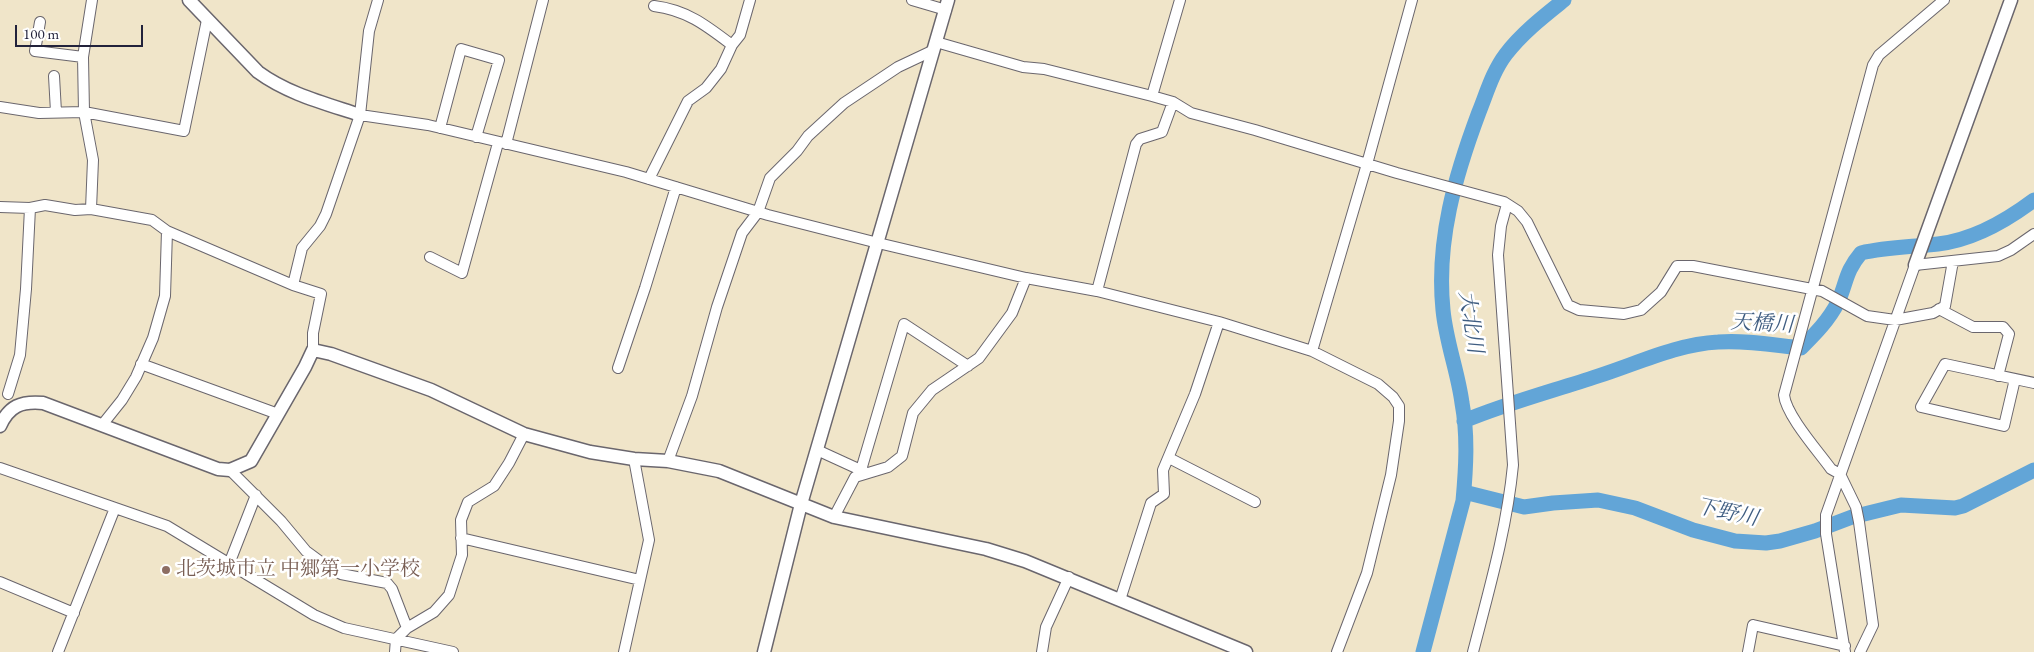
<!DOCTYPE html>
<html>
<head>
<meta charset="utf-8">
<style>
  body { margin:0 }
  #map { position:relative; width:2034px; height:652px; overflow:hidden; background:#f0e5c9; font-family:"EB Garamond",serif }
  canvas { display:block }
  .scale { position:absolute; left:15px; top:25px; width:128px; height:22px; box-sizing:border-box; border:2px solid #22223b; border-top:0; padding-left:6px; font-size:15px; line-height:18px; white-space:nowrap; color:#22223b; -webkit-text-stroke:4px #fff; paint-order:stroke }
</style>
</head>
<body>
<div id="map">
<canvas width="2034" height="652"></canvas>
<div class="scale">100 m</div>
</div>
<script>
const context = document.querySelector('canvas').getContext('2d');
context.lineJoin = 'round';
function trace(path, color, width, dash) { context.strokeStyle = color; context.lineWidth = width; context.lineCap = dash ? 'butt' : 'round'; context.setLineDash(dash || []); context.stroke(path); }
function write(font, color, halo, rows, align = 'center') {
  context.font = font + ' "EB Garamond","Noto Serif JP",serif'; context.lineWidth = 5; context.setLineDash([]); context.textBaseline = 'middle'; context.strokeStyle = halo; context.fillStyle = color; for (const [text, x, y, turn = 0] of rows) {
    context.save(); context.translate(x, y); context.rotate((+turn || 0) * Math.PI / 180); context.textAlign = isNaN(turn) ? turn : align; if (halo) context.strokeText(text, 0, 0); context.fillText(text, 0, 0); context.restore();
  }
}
trace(new Path2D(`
  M1464,421C1507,403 1553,391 1598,376C1636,364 1677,344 1718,342C1746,340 1773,345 1801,348C1815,334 1829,320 1838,302C1847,282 1845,272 1861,253C1886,247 1912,247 1938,244C1974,240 2006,221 2034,200
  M1464,492L1524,507L1553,503L1598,500L1635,508L1693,530L1735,541L1766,543L1780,541L1815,531L1852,517L1901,505L1955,508L1963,506L2034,470
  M1423,652L1463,501C1466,468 1468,435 1462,403C1458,372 1446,342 1443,310C1436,241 1455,176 1479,112C1487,92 1493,71 1506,54C1522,33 1544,16 1564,0`), '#62a5d7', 15);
const minor = new Path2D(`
  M912,0L946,10
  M654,6C687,10 707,26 732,45L740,35L750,0
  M40,22L35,51L83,57
  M936,42L1023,67L1044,69L1152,96L1173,102L1191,113L1255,130L1397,173L1504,202L1518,211L1527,222L1568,305L1579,310L1624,314L1641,310L1661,292L1677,266H1693L1822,291L1867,316L1895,320L1933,313L1945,306L1953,261
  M54,76L56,112
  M1152,96L1180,0
  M0,107L39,113L84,112L184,131L207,20
  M360,115L428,125L626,172L768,215L878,243L1026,278L1097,291L1219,322L1312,351L1378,384L1393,397L1399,406V421L1391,475L1367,573L1337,652
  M440,128L461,49L499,60L476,137
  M506,144L543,0
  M649,179L688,101L706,88L721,69L732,45
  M0,207L30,208L45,205L75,210L91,209L152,220L167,231L293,285L321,294L313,333V350
  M91,209L93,160L84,112L83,57L92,0
  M430,257L462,273L498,143
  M293,285L302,248L320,226L326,214L360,115L369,31L378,0
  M1097,291L1136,144L1140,139L1162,132L1173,102
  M1939,309L1973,327H2003L2009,334L1998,376
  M1312,351L1367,164L1412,0
  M141,364L278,414
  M618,368L645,288L676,187
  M2015,379L2004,426L1921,407L1945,364L2034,383
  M8,394L20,355L26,289L30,208
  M102,425L122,400L136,377L153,338L165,296L167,231
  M817,450L865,472
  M1169,458L1255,502
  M668,461L692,396L717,307L742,233L758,212L770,178L797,151L808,136L844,103L898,67L934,50
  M0,468L167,526L314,615L344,628L453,652
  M230,470L281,521L306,551L325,565L341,574L387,583L392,589L407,628
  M861,470L904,324L968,366
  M834,517L855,477L888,467L902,456L913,413L932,390L979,358L1012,313L1026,278
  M461,538L640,580
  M229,564L256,495
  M0,582L74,613
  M1120,600L1151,503L1164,494L1163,470L1195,394L1219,322
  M58,652L115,508
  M395,652L396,639L407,628L434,612L449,595L462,555L461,520L468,502L494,486L509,463L524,434
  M624,652L649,540L634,459
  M1042,652L1046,627L1069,577
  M1473,652C1489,590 1507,528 1513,465L1498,255L1501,226L1507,204
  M1748,652L1753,625L1845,646
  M1845,652L1826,534V515L1915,265L1998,256L2011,250L2034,234
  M1860,652L1873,625L1859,522L1856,507L1840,474L1831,469C1818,451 1786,415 1784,395L1873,65L1879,55L1944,0`);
const tertiary = new Path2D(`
  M189,0L258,72C288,94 324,103 360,115
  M1915,265L2011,0
  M0,426C9,406 21,401 43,403L218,469L230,470L251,461L305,367L313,350L331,354L431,390L524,434L590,452L634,459L668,461L719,471L834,517L986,549L1025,561L1246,652
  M764,652L801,504L948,0`);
trace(minor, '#6a666d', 12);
trace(tertiary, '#6a666d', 15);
trace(minor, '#fff', 10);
trace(tertiary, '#fff', 12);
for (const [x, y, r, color] of [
  [166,570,5,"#8d6e63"]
]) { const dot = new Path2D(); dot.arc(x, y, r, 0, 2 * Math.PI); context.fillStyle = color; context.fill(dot); trace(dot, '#fff', 2); }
write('20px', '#785e54', '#fff', [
  ["北茨城市立 中郷第一小学校",176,570]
], 'left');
write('italic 21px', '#3f5d81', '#fff', [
  ["大北川",1470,322,81],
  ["天橋川",1762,324,3],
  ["下野川",1727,513,12]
]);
</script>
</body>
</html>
